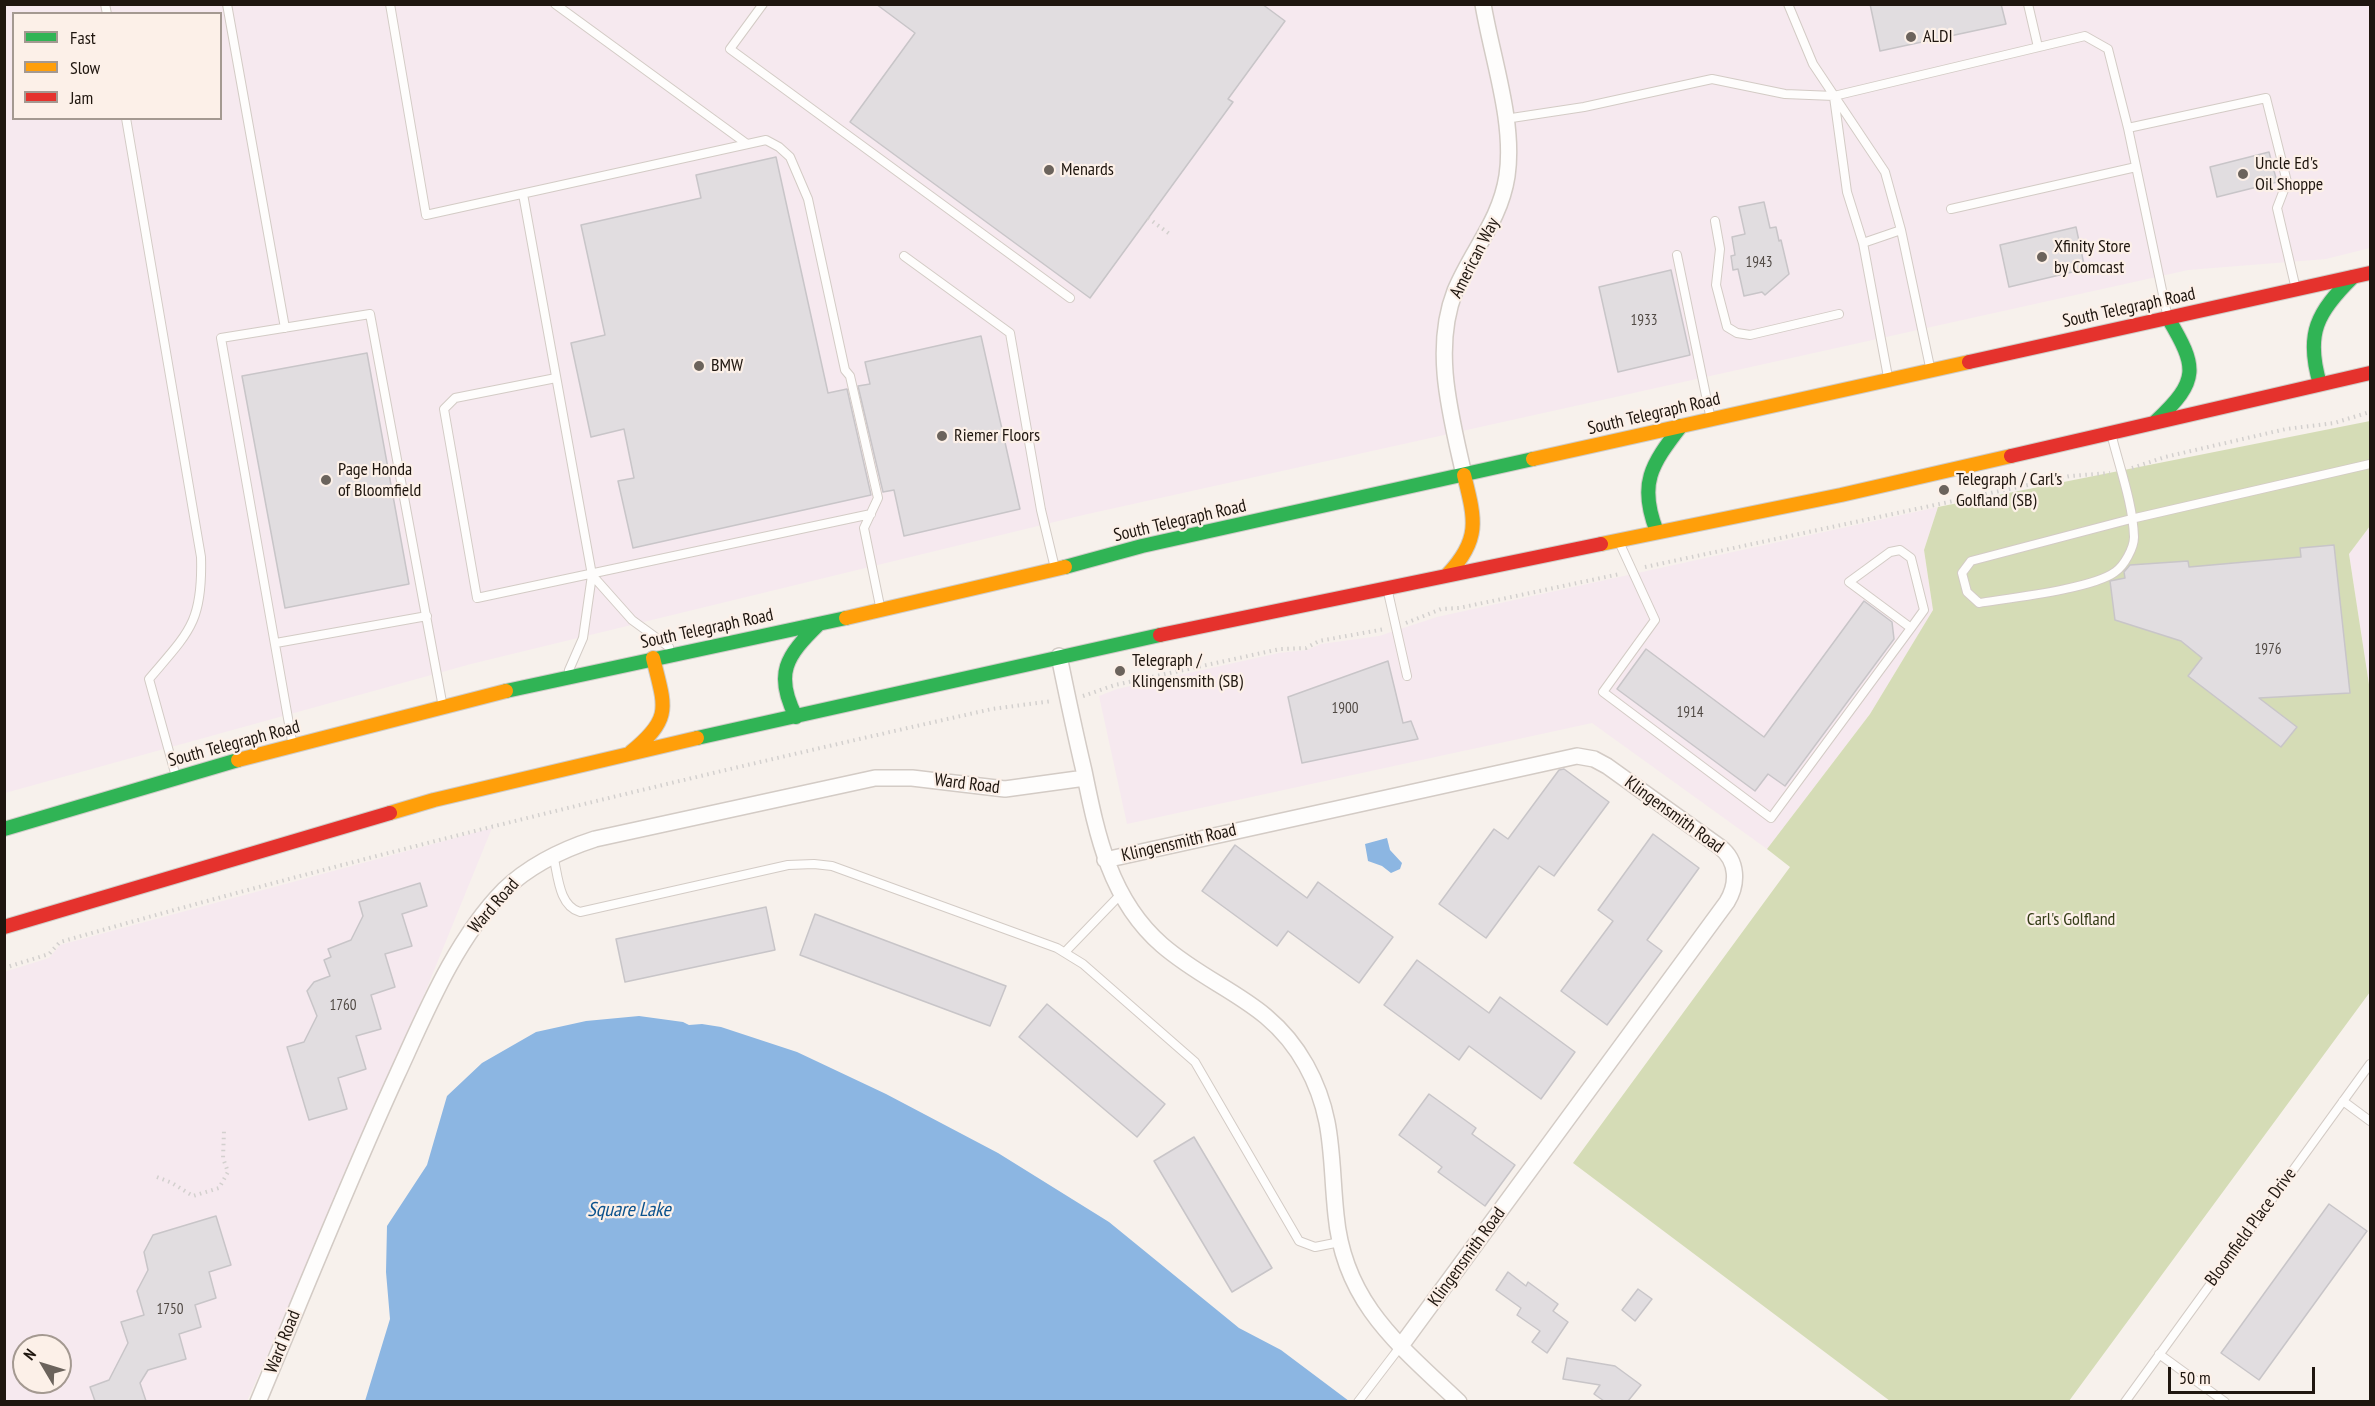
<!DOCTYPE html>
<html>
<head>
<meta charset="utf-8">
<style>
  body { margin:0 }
  #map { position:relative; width:2375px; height:1406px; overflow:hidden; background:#f7f1ec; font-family:"PT Sans Narrow",sans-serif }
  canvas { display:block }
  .frame { position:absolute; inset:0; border:6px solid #1f160f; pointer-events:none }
  .legend { position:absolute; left:12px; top:12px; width:210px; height:108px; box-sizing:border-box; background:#fcf0e8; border:2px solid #a49991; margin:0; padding:8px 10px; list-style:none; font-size:18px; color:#1f160f }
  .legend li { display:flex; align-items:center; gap:12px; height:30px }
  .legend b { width:30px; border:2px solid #a49991 }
  .north { position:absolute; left:12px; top:1334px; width:60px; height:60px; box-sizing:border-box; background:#fcf0e8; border:2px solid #a49991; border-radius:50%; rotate:308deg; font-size:16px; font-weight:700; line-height:24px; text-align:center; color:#1f160f }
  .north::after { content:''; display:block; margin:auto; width:21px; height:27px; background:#6b635c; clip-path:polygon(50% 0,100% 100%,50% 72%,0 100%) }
  .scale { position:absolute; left:2168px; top:1367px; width:147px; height:27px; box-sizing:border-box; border:3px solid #1f160f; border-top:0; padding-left:8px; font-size:18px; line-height:21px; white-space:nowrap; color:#1f160f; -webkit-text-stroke:4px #fcf0e8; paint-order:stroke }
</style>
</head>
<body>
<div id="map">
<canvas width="2375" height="1406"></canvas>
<div class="frame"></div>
<ul class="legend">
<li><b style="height:8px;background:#30b455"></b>Fast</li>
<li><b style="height:8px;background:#ff9f0a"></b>Slow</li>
<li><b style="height:8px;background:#e5322d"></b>Jam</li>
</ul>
<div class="north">N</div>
<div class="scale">50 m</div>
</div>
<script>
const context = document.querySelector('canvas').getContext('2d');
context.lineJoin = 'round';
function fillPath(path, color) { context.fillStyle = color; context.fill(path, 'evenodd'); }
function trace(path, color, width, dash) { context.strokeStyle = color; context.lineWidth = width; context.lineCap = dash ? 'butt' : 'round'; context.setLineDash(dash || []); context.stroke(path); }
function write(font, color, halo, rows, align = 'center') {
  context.font = font + ' "PT Sans Narrow",sans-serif'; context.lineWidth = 4.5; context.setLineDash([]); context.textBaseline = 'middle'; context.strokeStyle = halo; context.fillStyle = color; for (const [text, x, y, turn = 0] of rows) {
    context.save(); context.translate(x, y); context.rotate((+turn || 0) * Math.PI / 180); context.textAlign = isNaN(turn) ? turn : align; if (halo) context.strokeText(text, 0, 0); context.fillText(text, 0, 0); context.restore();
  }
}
fillPath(new Path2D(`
  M5,5H2370V248L2326,259L2188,270L1079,516L471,664L5,793ZM14,14H220V118H14Z
  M1938,507L1924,550L1933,610L1870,714L1767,849L1592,723L1127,824L1099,696L1117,689L1279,653L1307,650L1321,644L1379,636L1437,617Z
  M2370,526V691L2349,554Z
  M492,828L376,1113L247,1401H5L4,972L49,958L60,945ZM24,1346H60V1382H24Z`), '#f6e9ef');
fillPath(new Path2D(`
  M2370,421V526L2349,554L2370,691V992L2069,1401H1890L1573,1163L1790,867L1767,849L1870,714L1933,610L1924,550L1938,507Z`), '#d5dcb6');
fillPath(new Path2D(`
  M1387,838L1390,850L1402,863L1400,869L1391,873L1382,866L1368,861L1365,844Z
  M639,1016L683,1022L689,1025L702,1024L721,1027L797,1052L886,1094L998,1153L1109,1222L1239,1328L1281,1350L1349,1401H365L390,1319L386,1272L387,1226L427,1165L447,1096L482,1063L536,1032L586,1021Z`), '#8cb6e2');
const building = new Path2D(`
  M876,4H1262L1285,21L1228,99L1233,102L1090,298L850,122L915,33Z
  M1870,4H2001L2006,24L1880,51Z
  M2269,152L2277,182L2217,197L2210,167Z
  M776,157L828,393L847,389L871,495L633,548L618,481L634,478L624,429L591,437L571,343L605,335L581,225L701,198L696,175Z
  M1764,202L1770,228L1776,227L1779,241L1781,240L1789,274L1765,295L1762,292L1744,296L1738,269L1733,270L1731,256L1735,255L1732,237L1745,234L1739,207Z
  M2076,227L2085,269L2009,287L2000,245Z
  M1671,270L1690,355L1618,372L1599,287Z
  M981,336L1020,509L904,536L894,490L883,492L858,386L870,384L865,362Z
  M367,353L409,584L285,608L242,376Z
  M2334,545L2350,693L2259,698L2297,727L2281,747L2188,676L2202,658L2181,641L2115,620L2110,581L2125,578L2124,572L2130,565L2188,561L2189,567L2301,557L2300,548Z
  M1864,601L1892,622L1894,639L1785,786L1768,774L1755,791L1617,689L1646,649L1764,737Z
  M1388,661L1403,723L1411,721L1418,739L1302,763L1288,697Z
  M1564,769L1609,802L1554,876L1539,866L1486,938L1439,904L1494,829L1508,839L1559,770Z
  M1653,834L1699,868L1647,940L1662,951L1607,1025L1561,991L1613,921L1598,910Z
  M1235,845L1307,898L1318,882L1393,937L1359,983L1288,931L1277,946L1202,891Z
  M420,883L427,906L402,914L412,946L385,954L395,987L371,995L381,1029L356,1036L366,1069L338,1078L347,1109L309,1120L287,1047L304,1042L317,1016L307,991L314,982L330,976L324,960L331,957L328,949L351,940L363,916L359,902Z
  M766,907L775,950L625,982L616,939Z
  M815,914L1006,986L990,1026L800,955Z
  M1417,960L1489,1013L1500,997L1575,1052L1541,1099L1469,1046L1459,1060L1384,1005Z
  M1047,1004L1165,1104L1137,1137L1019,1037Z
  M1429,1094L1476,1128L1472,1134L1515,1165L1485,1206L1438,1172L1442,1167L1399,1135Z
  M1194,1137L1272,1268L1232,1292L1154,1161Z
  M2329,1204L2367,1231L2259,1380L2221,1353Z
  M216,1216L231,1265L209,1272L216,1298L195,1305L201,1327L179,1334L186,1359L148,1370L140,1383L146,1401H95L90,1387L109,1380L128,1343L121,1322L144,1315L137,1291L148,1270L144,1252L153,1235Z
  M1508,1272L1526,1286L1528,1282L1558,1304L1553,1311L1568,1322L1547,1353L1532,1342L1540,1331L1517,1315L1521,1308L1496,1290Z
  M1638,1289L1652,1299L1635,1321L1622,1310Z
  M1567,1358L1615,1366L1641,1385L1628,1401H1604L1594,1394L1600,1385L1563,1379Z`);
fillPath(building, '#e1dde0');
trace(building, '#c8c5c8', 1.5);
const lane = new Path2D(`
  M105,4L107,14
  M227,4L285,328
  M390,4L426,215L766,140L779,147L790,157L808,199L845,370L850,376L878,498L864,528L880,606
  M555,4L747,144
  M763,4L730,49L1070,298
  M1788,4L1813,64L1885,172L1901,230L1930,367
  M2028,4L2038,47
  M1834,97L1847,192L1863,243L1888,377
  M126,118L201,557C203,622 189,632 149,679L175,773
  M1505,119L1584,107L1712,79L1785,94L1834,96L2085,36L2108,49L2128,128L2167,314
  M2128,128L2266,98L2287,182L2277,208L2295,285
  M523,194L592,575L583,638L569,670
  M1951,209L2136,167
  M1715,221L1720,249L1716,285L1727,327L1737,333L1750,335L1839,314
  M1863,243L1901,230
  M1677,255L1710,415
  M904,256L1010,333L1041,510L1054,564
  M556,378L455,398L444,409L477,598L871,514
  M2112,437C2120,469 2133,504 2134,537C2134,548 2124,566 2115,572C2092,589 2010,598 1979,603L1967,592L1962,573L1971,561L2131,519L2370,464
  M1620,544L1655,620L1603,692L1771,818L1911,628
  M1900,550L1911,558L1924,610L1911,628L1849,582L1890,552Z
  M592,575L632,620L669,647
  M1388,592L1407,676
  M276,643L427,616
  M292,741L221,338L370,314L442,702
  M553,855C558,873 558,906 580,912L788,865L814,864L832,866L1057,948L1083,964L1195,1062L1299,1241L1315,1247L1340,1242
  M1065,952L1121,894
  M2343,1101L2370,1121
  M2159,1354L2225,1402
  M1358,1402L1400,1347
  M2125,1402L2370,1064`);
const street = new Path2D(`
  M1464,475C1451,416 1432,350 1455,291C1472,250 1500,221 1507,176C1515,122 1492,58 1483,4
  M1059,656C1067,695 1075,733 1084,771C1097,835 1110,900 1162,945C1214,990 1270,1000 1306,1065C1335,1117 1330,1159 1336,1215C1344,1303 1399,1345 1459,1402
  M1105,860L1577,756L1594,759L1607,766L1720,847C1738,861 1738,884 1727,902L1400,1347
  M258,1402C304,1292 348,1182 397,1075C426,1012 455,940 504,890C530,865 561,850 595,839L875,778H912L1005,789L1085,778`);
const fast = new Path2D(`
  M2320,384C2305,334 2317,312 2353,277
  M2156,421C2200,380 2197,367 2168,318
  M1657,532C1638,484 1651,465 1681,426
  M1065,567L1142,546L1533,459
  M506,691L846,618
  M796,717C774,674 786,656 819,624
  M697,738L1160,635
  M4,829L238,760`);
const slow = new Path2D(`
  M1533,459L1969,362
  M1601,544L1841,495L2011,456
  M1448,574C1481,539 1475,519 1464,475
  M846,618L1065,567
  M631,752C673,718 665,707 653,658
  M238,760L506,691
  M390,813L434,800L697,738`);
const jam = new Path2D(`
  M1969,362L2370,273
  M2011,456L2370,373
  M1160,635L1601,544
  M4,927L390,813`);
trace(lane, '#d3cbc5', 10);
trace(street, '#d3cbc5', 18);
trace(fast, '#cfccc8', 16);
trace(slow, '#cfccc8', 16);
trace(jam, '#cfccc8', 16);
trace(new Path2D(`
  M1148,218L1171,235
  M2132,468L2165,457L2286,429L2334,423L2370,412
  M1645,567L2070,476L2110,473
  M1406,623L1441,609L1459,608L1620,574
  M1083,696L1115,685L1280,649L1306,648L1319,641L1385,629
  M4,968L49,954L60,942C368,854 679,779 992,709L1052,701
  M157,1177L172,1183L193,1196L219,1188L228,1172L223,1158L224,1131`), '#d3d0ce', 4, [1.5, 4.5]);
trace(lane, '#fefdfc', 8);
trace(street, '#fefdfc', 15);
trace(fast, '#30b455', 14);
trace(slow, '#ff9f0a', 14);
trace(jam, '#e5322d', 14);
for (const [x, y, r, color] of [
  [1911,37,6,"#6b635c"],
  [1049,170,6,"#6b635c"],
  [2243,174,6,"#6b635c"],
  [2042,257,6,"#6b635c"],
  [699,366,6,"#6b635c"],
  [942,436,6,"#6b635c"],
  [326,480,6,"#6b635c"],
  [1944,490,6,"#6b635c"],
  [1120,671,6,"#6b635c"]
]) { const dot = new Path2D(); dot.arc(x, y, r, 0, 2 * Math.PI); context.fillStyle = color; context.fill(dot); trace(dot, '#fcf0e8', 2); }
write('15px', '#504944', null, [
  ["1943",1759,263],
  ["1933",1644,321],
  ["1976",2268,650],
  ["1900",1345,709],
  ["1914",1690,713],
  ["1760",343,1006],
  ["1750",170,1310]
]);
write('18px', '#1f160f', '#fcf0e8', [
  ["ALDI",1923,37],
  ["Uncle Ed's",2255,164],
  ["Oil Shoppe",2255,185],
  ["Menards",1061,170],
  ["Xfinity Store",2054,247],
  ["by Comcast",2054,268],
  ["BMW",711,366],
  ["Riemer Floors",954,436],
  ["Page Honda",338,470],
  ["of Bloomfield",338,491],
  ["Telegraph / Carl's",1956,480],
  ["Golfland (SB)",1956,501],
  ["Telegraph /",1132,661],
  ["Klingensmith (SB)",1132,682]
], 'left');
write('18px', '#1f160f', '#fcf0e8', [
  ["American Way",1475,258,-63],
  ["South Telegraph Road",2129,308,-12],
  ["South Telegraph Road",1654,414,-13],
  ["South Telegraph Road",1180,521,-13],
  ["South Telegraph Road",707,629,-12],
  ["South Telegraph Road",234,744,-15],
  ["Ward Road",967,784,7],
  ["Klingensmith Road",1674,815,36],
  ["Klingensmith Road",1179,843,-13],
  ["Ward Road",494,906,-49],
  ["Bloomfield Place Drive",2251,1227,-54],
  ["Klingensmith Road",1467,1257,-54],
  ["Ward Road",283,1342,-68]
]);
write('18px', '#343c17', '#fcf0e8', [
  ["Carl's Golfland",2071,920]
]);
write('italic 20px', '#0b528d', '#fcf0e8', [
  ["Square Lake",629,1210]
]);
</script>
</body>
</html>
